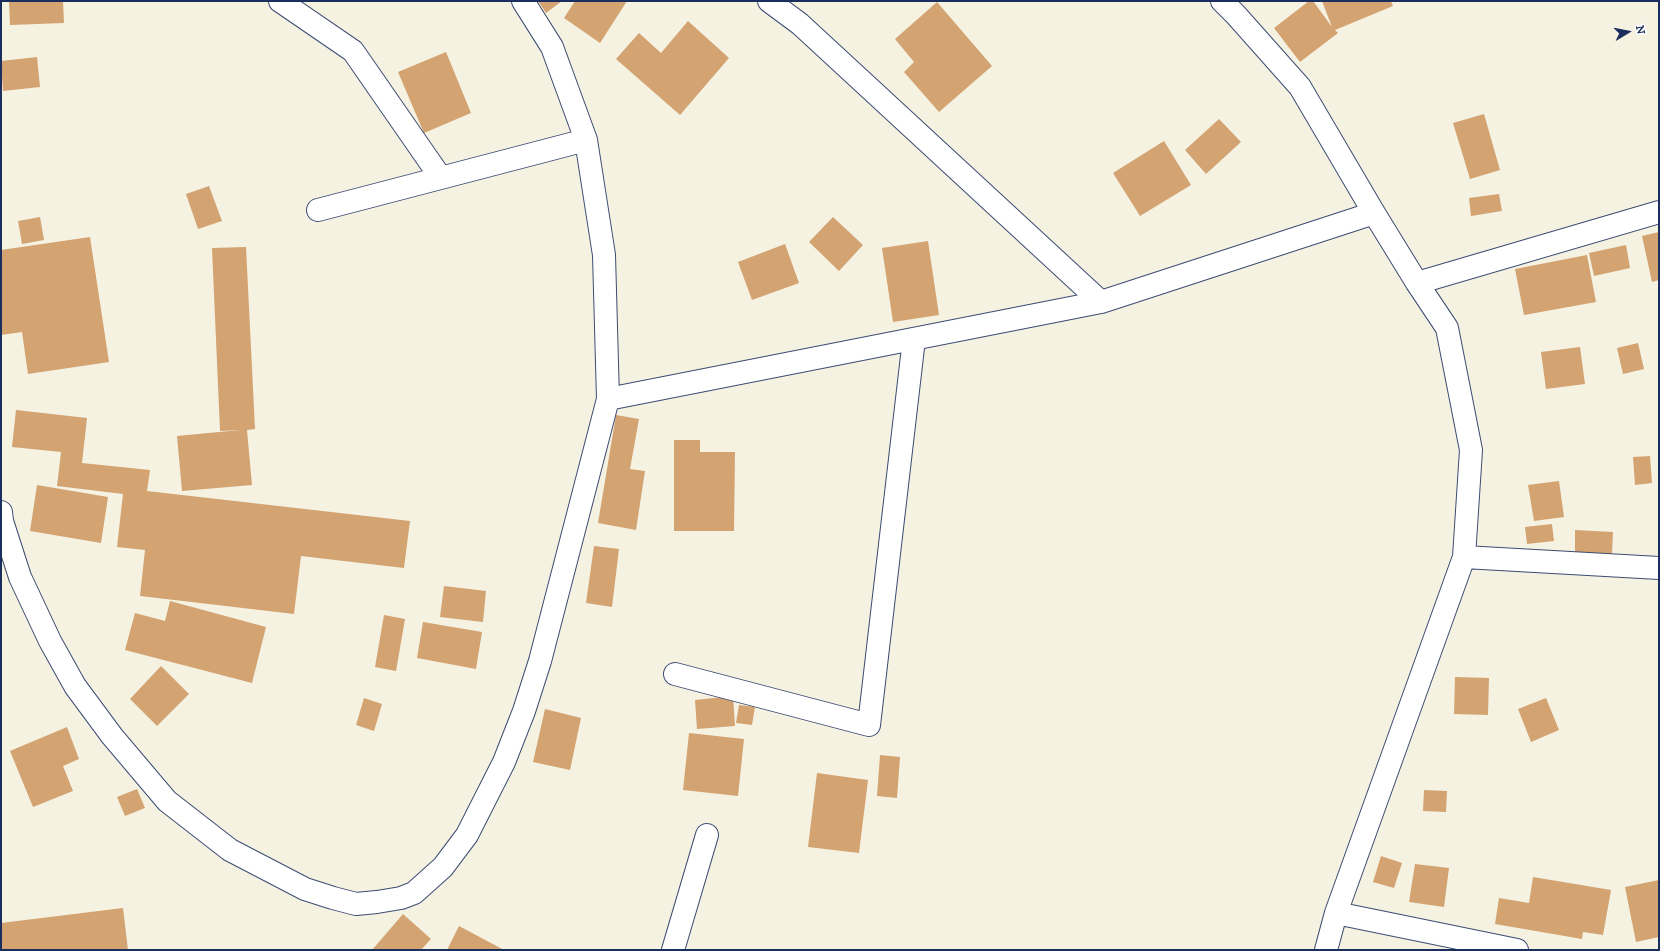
<!DOCTYPE html>
<html>
<head>
<meta charset="utf-8">
<style>
  body { margin:0 }
  #map { position:relative; width:1660px; height:951px; overflow:hidden; background:#f5f2e2; font-family:"IM FELL DW Pica",serif }
  canvas { display:block }
  .frame { position:absolute; inset:0; border:2px solid #1b2f5e; pointer-events:none }
  .north { position:absolute; left:1608px; top:12px; width:40px; height:40px; -webkit-text-stroke:3px #fff; paint-order:stroke; rotate:80deg; font-size:11px; font-weight:700; line-height:16px; text-align:center; color:#1b2f5e }
  .north::after { content:''; display:block; margin:auto; width:14px; height:18px; background:#1b2f5e; clip-path:polygon(50% 0,100% 100%,50% 72%,0 100%) }
</style>
</head>
<body>
<div id="map">
<canvas width="1660" height="951"></canvas>
<div class="frame"></div>
<div class="north">N</div>
</div>
<script>
const context = document.querySelector('canvas').getContext('2d');
context.lineJoin = 'round';
function fillPath(path, color) { context.fillStyle = color; context.fill(path, 'evenodd'); }
function trace(path, color, width, dash) { context.strokeStyle = color; context.lineWidth = width; context.lineCap = dash ? 'butt' : 'round'; context.setLineDash(dash || []); context.stroke(path); }
fillPath(new Path2D(`
  M9,1H63L64,23L10,25Z
  M538,1H562L546,13Z
  M575,1H627L600,43L564,18Z
  M1309,1H1313L1332,27L1322,1H1391L1393,6L1335,30L1338,33L1300,62L1274,28Z
  M937,2L992,66L939,112L904,72L914,62L895,39Z
  M688,21L729,58L680,115L616,59L639,33L661,53Z
  M446,52L471,113L424,133L398,72Z
  M37,57L40,87L3,91L1,61Z
  M1484,114L1500,170L1470,179L1453,123Z
  M1219,119L1241,142L1206,174L1185,150Z
  M1164,141L1191,185L1140,216L1113,173Z
  M209,186L222,221L198,229L186,194Z
  M1499,194L1502,211L1471,216L1469,198Z
  M40,217L44,240L22,244L18,221Z
  M833,217L863,245L839,271L809,242Z
  M1659,232V280L1652,282L1642,236Z
  M90,237L109,362L28,374L22,332L1,335V250Z
  M928,241L939,315L893,322L882,248Z
  M785,244L799,283L752,300L738,262Z
  M1626,245L1630,268L1594,276L1589,253Z
  M246,247L255,429L247,430L252,485L182,491L177,436L240,430L220,431L212,248Z
  M1587,255L1596,302L1524,315L1515,269Z
  M1638,343L1644,369L1623,374L1617,348Z
  M1580,347L1585,384L1546,389L1541,352Z
  M16,410L87,418L82,463L150,470L147,491L410,521L404,568L301,556L294,614L140,596L145,550L117,547L123,494L57,486L61,452L12,447Z
  M616,415L639,419L630,469L645,471L636,530L598,523Z
  M674,440H700V452H735L734,531H674Z
  M1650,456L1652,483L1635,485L1633,457Z
  M1559,481L1564,517L1534,521L1528,485Z
  M37,485L108,497L101,543L30,531Z
  M1552,524L1554,541L1527,544L1525,527Z
  M1575,530L1613,532L1612,554L1575,552Z
  M594,546L619,549L612,607L586,603Z
  M444,586L486,591L483,622L440,617Z
  M170,601L266,627L252,683L125,650L135,613L165,621Z
  M384,615L405,619L396,671L375,667Z
  M423,622L482,632L476,669L417,658Z
  M161,666L189,694L157,726L130,699Z
  M1455,677L1489,678L1488,715L1454,714Z
  M733,696L735,726L697,729L695,700Z
  M364,698L382,704L374,731L356,725Z
  M1546,698L1559,730L1531,742L1518,709Z
  M739,705L755,707L752,725L736,723Z
  M545,709L581,718L570,770L533,762Z
  M67,727L79,759L63,766L73,791L33,807L10,751Z
  M689,733L744,739L738,796L683,790Z
  M880,755L900,757L897,798L877,796Z
  M817,773L868,780L859,853L808,847Z
  M137,789L145,808L125,816L117,797Z
  M1424,790L1447,791L1446,812L1423,811Z
  M1381,856L1402,863L1394,888L1373,882Z
  M1415,864L1449,868L1444,907L1409,902Z
  M1533,877L1611,890L1603,935L1583,932L1582,939L1495,924L1499,898L1529,903Z
  M1659,880V937L1636,942L1625,887Z
  M123,908L128,950H1V923Z
  M403,914L431,939L421,950H372Z
  M459,926L504,950H447Z`), '#d3a372');
const minor = new Path2D(`
  M280,1L353,51L441,178
  M769,1L800,24L1101,302
  M1222,1L1236,15L1300,87L1374,213L1417,283L1447,328L1471,450L1464,557L1336,913L1326,950
  M318,210L586,140
  M1417,283L1659,212
  M608,399L1101,302L1374,213
  M1,512L2,521L20,577L50,641L75,686L112,736L167,801L230,850L305,889L333,898L356,904L377,902L401,898L414,893L443,867L467,835L504,762L524,711L540,661L608,399L604,255L586,140L552,47L523,1
  M1464,557L1659,568
  M675,674L869,725L914,339
  M1336,913L1517,950
  M673,950L707,835`);
trace(minor, '#3c4c72', 24);
trace(minor, '#fff', 22);
</script>
</body>
</html>
